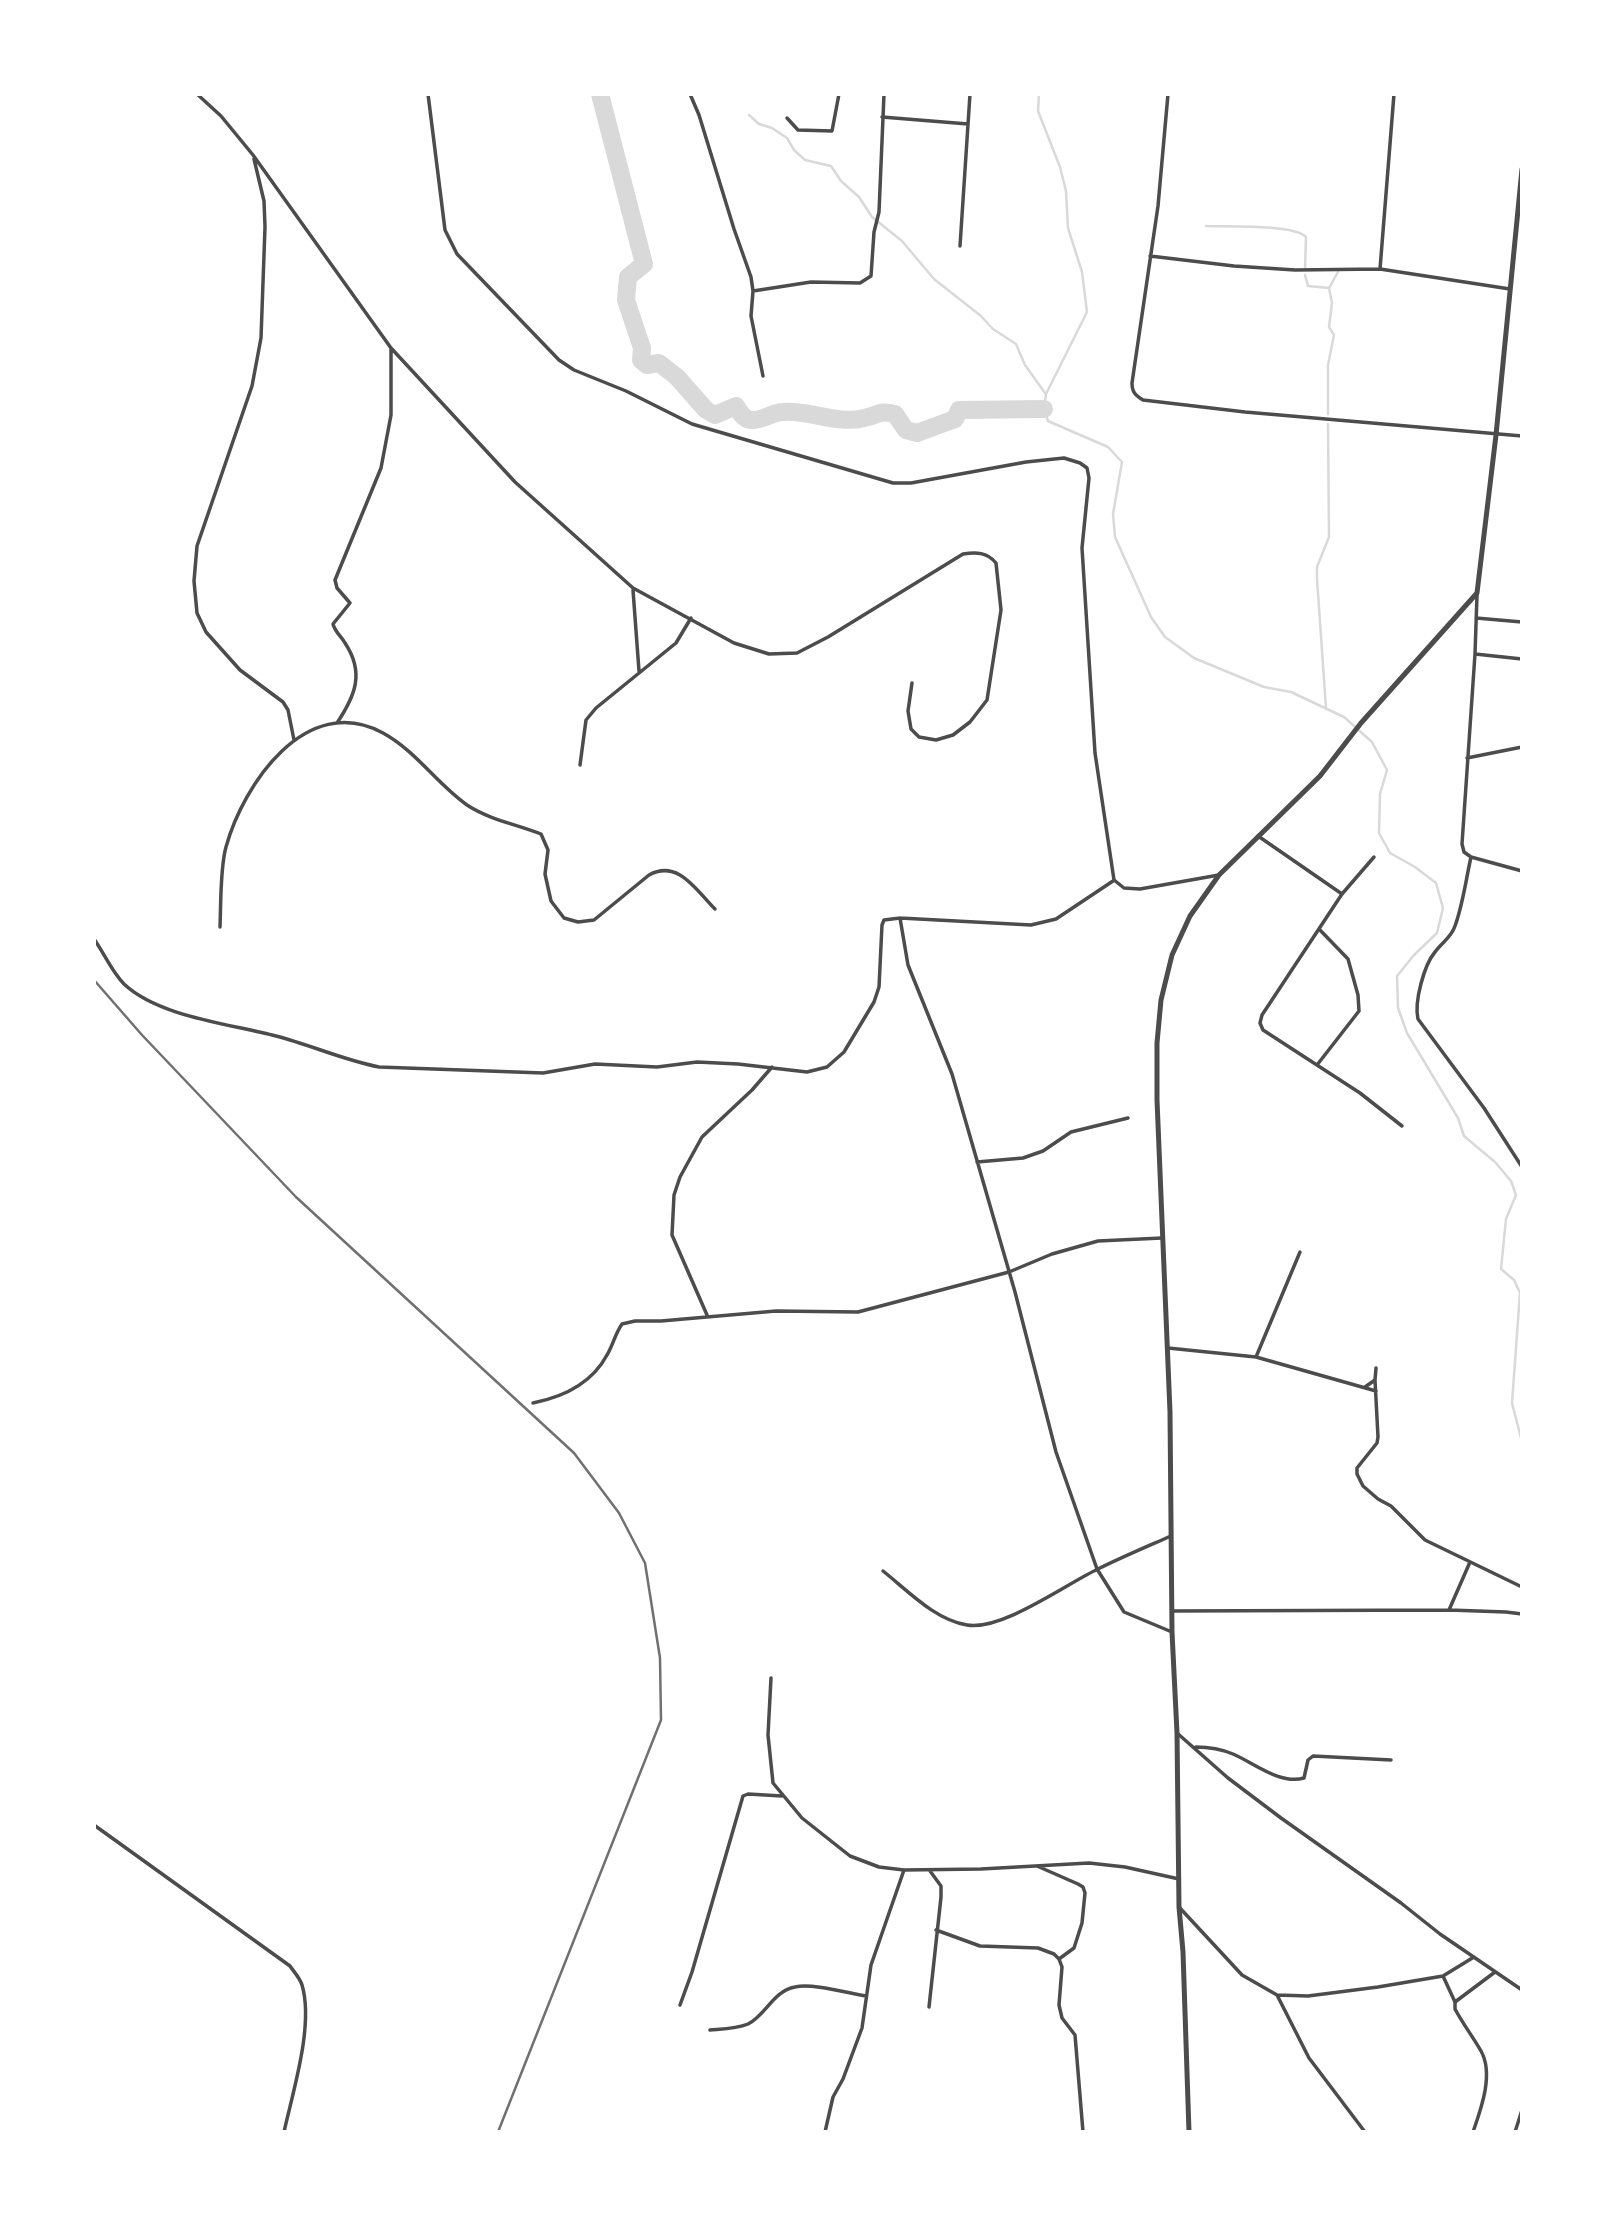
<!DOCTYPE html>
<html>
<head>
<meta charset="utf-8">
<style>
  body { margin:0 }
  #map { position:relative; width:1616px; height:2226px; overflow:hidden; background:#fff; font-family:Mulish,sans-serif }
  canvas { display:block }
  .frame { position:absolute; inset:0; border:96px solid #fff; pointer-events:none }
</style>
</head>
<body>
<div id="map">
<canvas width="1616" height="2226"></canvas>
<div class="frame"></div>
</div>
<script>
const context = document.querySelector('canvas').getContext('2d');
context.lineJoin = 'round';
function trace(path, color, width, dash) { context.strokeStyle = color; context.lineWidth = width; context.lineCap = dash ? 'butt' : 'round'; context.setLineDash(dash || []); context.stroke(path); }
trace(new Path2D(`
  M1039,94L1038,111L1060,167L1066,191L1068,228L1082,272L1087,312L1046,394L1044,409L1048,421L1108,447L1122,462L1113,514L1115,537L1151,617L1165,637L1194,658L1264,687L1291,692L1344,717L1372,742L1387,770L1380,794L1379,833L1390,853L1415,867L1436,883L1443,908L1437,933L1414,955L1397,976L1398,1008L1407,1033L1458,1118L1464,1136L1495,1162L1511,1181L1516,1195L1506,1219L1501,1269L1514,1280L1520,1293L1512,1403L1522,1442
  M749,115L759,124L772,128L787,138L794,150L805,160L831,166L841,181L859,197L872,217L902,241L934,279L981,316L993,329L1016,344L1025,365L1045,393
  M1206,226C1226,227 1293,224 1306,237L1305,269
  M1305,275L1308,286L1329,288
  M1328,414V365L1334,335L1329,327L1332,303L1329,288L1338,272
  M1326,708L1317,579V567L1329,537L1328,424`), '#d9d9d9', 2.5);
trace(new Path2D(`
  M600,94L644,264L628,277L626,300L642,348L641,360L647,365L659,363L677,377L706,410L715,415L736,406C740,412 743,419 751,420C763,421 772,412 783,412C810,410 838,425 864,418C879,415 879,410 895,414L906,430L917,433L955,419L959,410L1044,409`), '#d9d9d9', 18);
trace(new Path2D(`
  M197,94L221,116L253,155L391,348L515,482L633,588L734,643L769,654L797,653L828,637L963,554C976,552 987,552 996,563L1001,610L987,700L970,722L953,735L936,740L919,737L911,729L908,711L912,683
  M428,94L445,230L457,254L559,360L574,370L626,391L692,424L893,483H911L1026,462L1064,458L1080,463L1087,468L1089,478L1082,548L1095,753L1114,880L1124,888L1140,889L1219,875
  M690,94L699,115L734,229L751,277L753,291L751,316L763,376
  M1168,94L1158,206L1132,383C1132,392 1135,395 1143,400L1245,412L1522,436
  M1394,94L1380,269L1510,289
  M882,117L968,124
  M787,118L798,130L832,131L839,94
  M254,159L264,201L265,227L261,338L252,386L197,546L194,581L197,613L206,632L240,670L283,702L288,710L294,740
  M960,246L970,94
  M1150,256L1234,266L1295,270L1380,269
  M753,291L811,282L860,283L871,276L874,232L879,212L884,94
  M633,590L639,671
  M1477,595L1475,654L1462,844L1464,852L1471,857L1522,871
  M1476,618L1522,622
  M1475,654L1522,659
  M337,723C355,696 365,673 345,643C341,636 335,632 333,624L350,603L337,588L335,580L381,468L391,415V349
  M1467,758L1522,747
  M580,765L586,720L596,708L676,643L691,618
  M1258,836L1342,894
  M1374,857L1342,894L1262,1015L1260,1023L1263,1030L1360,1093L1402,1126
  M1471,857C1466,879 1463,904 1455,926C1451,938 1442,942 1435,952C1424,965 1414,1002 1418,1019L1484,1108L1522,1167
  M900,918L908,965L952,1074L1015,1292L1056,1452L1097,1569L1124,1612L1172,1632
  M220,927C221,904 220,868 226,847C243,785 306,691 383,733C416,751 437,784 467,805C490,820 516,824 541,834L548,850L545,874L551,901L564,918L578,922L594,920L649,875C678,859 696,890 715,909
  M94,939C104,953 112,972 124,984C159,1017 231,1024 276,1036C311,1045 343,1060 379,1067L543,1073L595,1064L657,1067L697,1062L738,1064L807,1072L827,1067L844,1052L874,1002L879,987L882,925L884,920L900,918L1031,925L1056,919L1113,881
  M1317,1065L1359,1011L1358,995L1348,959L1319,929
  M977,1162L1023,1158L1043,1151L1071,1132L1128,1118
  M707,1315L672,1235L674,1195L680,1177L702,1137L752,1090L772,1067
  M1168,1348L1256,1357L1376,1391
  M1256,1357L1300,1252
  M1375,1380L1376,1368
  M1365,1387L1375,1380L1378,1437L1377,1443L1357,1468V1474L1363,1486L1378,1499L1391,1506L1425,1540L1522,1587
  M533,1403C563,1397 592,1383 607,1355C613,1345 615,1334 622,1324L635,1321H661L776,1311L858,1312L1009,1272L1052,1254L1098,1241L1162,1238
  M883,1571C907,1590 935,1620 967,1625C1002,1631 1066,1584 1098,1569C1122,1557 1146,1547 1171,1536
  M1449,1610L1470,1562
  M1172,1611L1449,1610L1506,1612L1522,1614
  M771,1678L768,1735L773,1783L802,1818L850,1856L879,1867L904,1870L981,1869L1089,1863L1125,1867L1179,1879
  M1177,1733L1228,1778L1281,1818L1401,1903L1440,1934L1522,1990
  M1196,1747C1208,1747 1221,1749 1233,1754C1254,1763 1280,1785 1304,1778L1308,1760L1313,1756L1391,1760
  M94,1825L290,1966C294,1972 300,1978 302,1985C314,2025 293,2091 284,2132
  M1037,1866L1078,1884L1083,1887L1085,1893L1082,1923L1074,1948L1059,1959
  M1179,1907L1242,1975L1277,1995L1309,2058L1365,2132
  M936,1930L980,1946L1038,1948L1054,1954L1059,1959L1062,1967L1059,2005L1062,2018L1075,2035L1083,2132
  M1443,1976L1455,2002
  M1277,1995L1308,1996L1378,1987L1443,1976L1474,1957
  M680,2005L692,1972L743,1796L748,1794L782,1796
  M929,2007L941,1897V1886L930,1871
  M710,2030C722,2029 736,2029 748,2024C766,2015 773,1991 795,1987C813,1983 847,1993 866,1996
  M825,2132L833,2097L843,2079L862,2028L871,1965L904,1870
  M1473,2132C1481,2109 1494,2074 1481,2051C1473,2037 1463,2024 1455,2009V2002L1495,1972
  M1515,2132L1522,2110`), '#4c4c4c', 3.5);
trace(new Path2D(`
  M1189,2132L1183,1952L1179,1907L1177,1733L1172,1632L1170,1412L1157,1100V1043L1161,1000L1172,955L1190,916L1219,875L1320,776L1361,723L1477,593L1496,435L1522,169`), '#4c4c4c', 5);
trace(new Path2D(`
  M94,980L142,1035L296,1197L574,1453L619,1513L645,1563L660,1658L661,1720L498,2132`), '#707070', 2.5);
</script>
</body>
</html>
